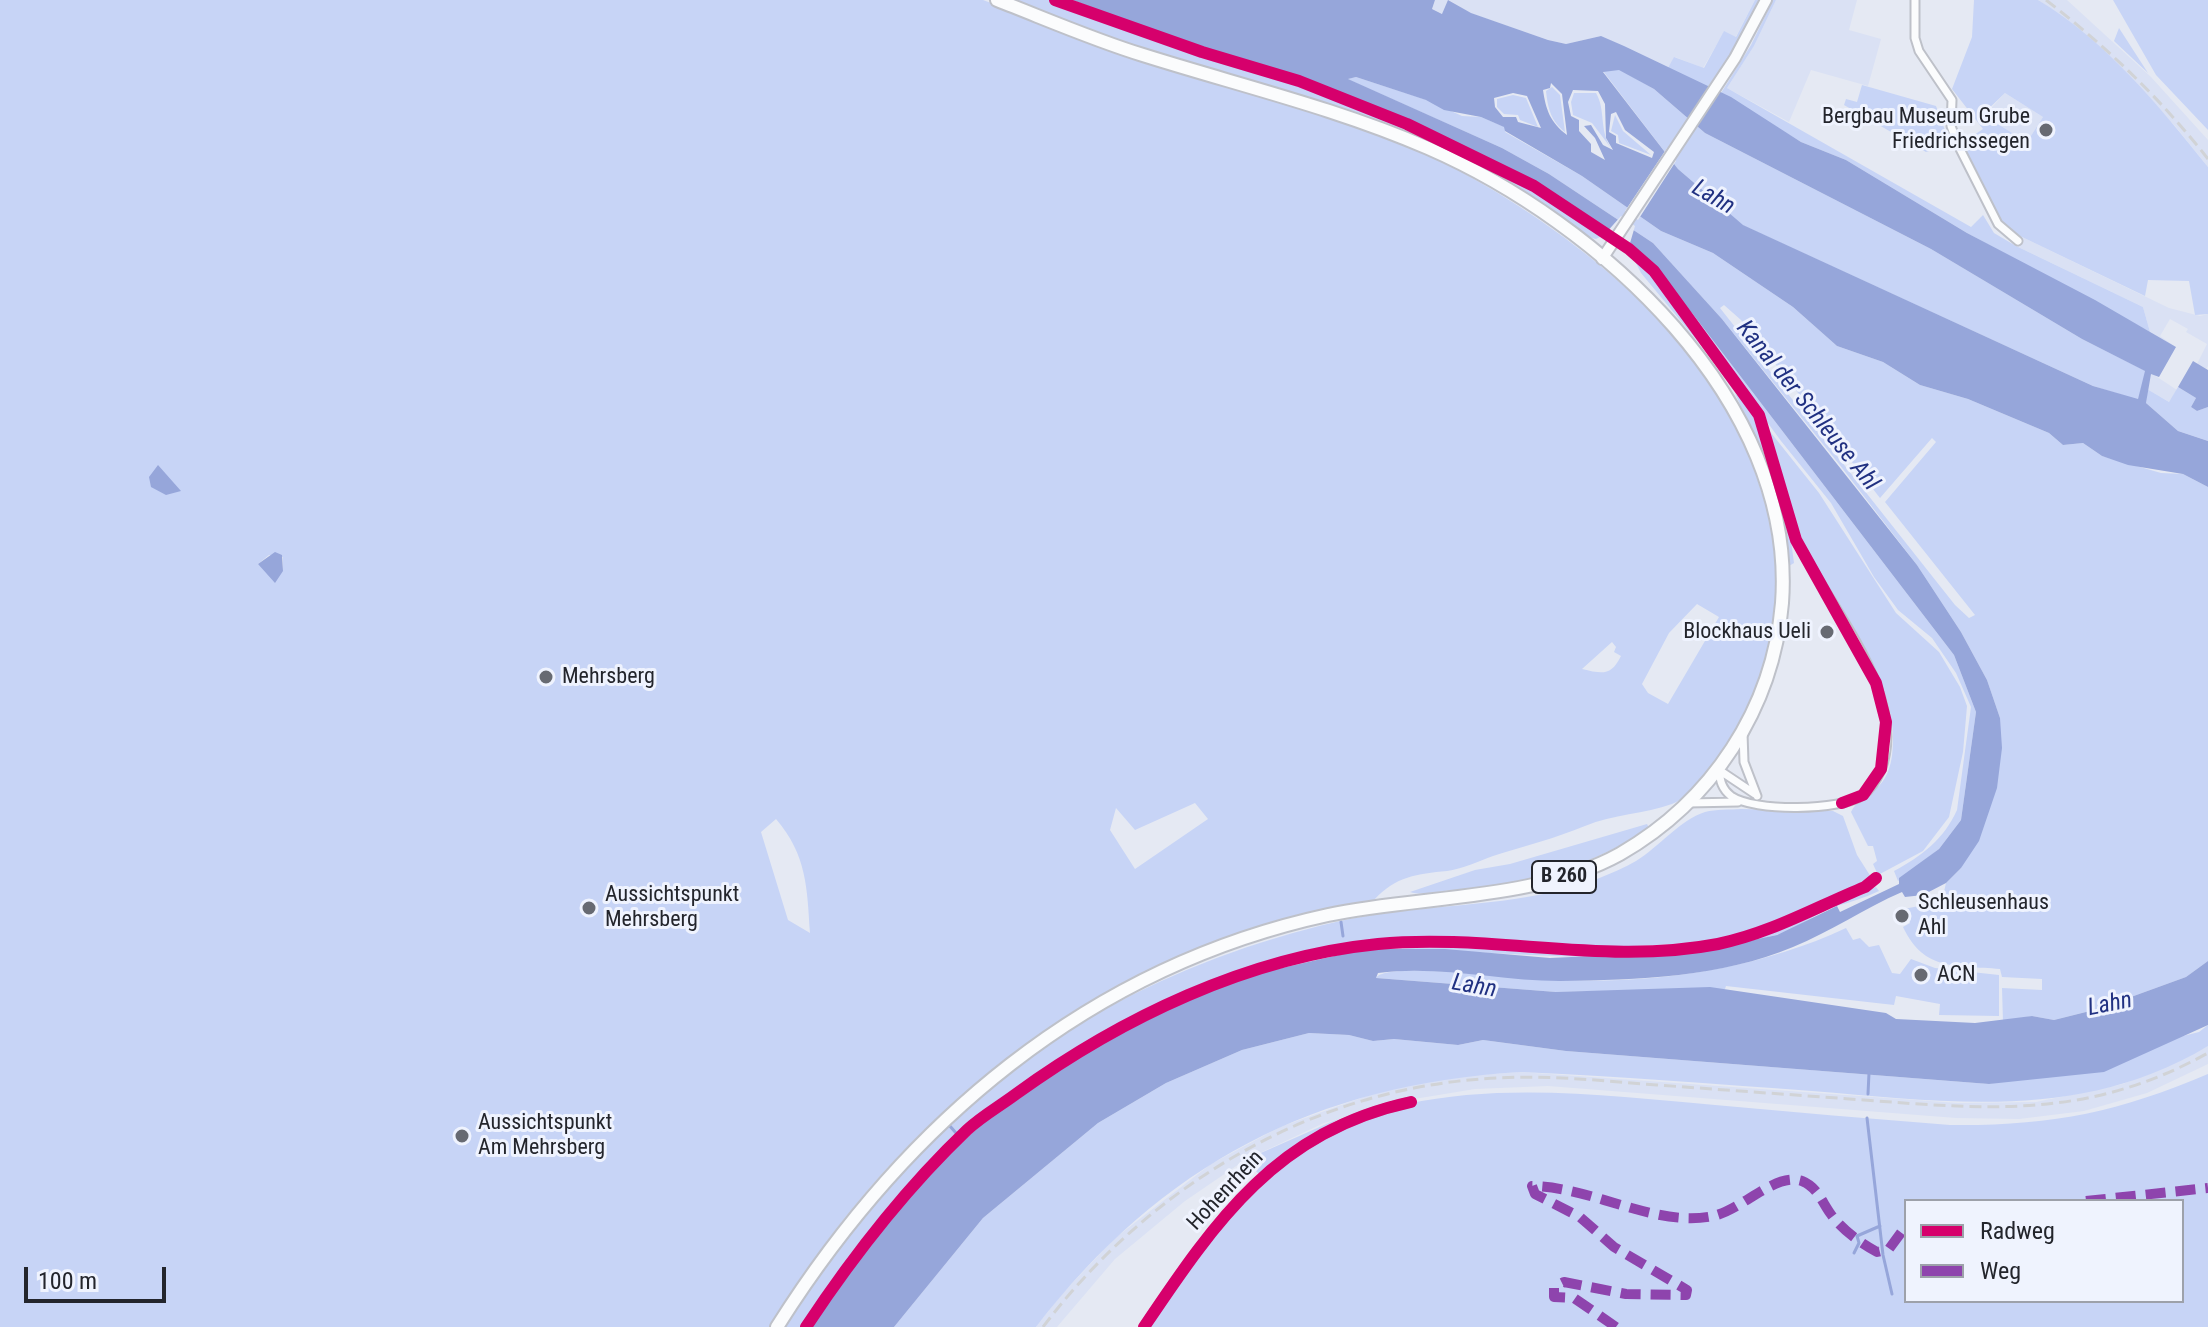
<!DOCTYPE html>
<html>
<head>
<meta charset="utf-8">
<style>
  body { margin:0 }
  #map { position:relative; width:2208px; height:1327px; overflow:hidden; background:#e5e9f3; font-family:"Roboto Condensed",sans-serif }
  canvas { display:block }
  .legend { position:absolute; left:1904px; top:1199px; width:280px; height:104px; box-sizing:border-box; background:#eff3fe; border:2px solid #9da1aa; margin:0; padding:10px 14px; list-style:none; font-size:24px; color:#23252c }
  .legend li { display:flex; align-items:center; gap:16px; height:40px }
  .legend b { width:40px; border:2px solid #9da1aa }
  .scale { position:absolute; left:24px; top:1267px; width:142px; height:36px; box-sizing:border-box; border:4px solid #23252c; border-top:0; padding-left:10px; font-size:24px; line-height:28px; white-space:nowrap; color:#23252c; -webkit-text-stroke:6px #eff3fe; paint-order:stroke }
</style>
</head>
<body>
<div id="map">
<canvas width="2208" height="1327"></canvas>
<ul class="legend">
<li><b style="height:10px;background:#d6006c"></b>Radweg</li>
<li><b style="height:10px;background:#8e44ad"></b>Weg</li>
</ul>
<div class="scale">100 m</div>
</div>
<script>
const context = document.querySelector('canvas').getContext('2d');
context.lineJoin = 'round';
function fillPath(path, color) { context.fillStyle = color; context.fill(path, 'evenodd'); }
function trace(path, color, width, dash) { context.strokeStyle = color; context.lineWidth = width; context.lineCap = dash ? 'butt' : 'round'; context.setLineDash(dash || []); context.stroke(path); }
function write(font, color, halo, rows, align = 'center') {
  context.font = font + ' "Roboto Condensed",sans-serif'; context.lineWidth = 6; context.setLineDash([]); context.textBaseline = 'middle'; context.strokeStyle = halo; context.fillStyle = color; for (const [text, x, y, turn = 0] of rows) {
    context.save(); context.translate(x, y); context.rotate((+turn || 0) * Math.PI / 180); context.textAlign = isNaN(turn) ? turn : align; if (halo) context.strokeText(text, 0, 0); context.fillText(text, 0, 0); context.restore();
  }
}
fillPath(new Path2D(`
  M1435,0H1755L1735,38L1724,32L1703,68L1675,57L1668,68L1601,36L1566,44L1548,40L1470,13L1449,0L1443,14L1432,9Z
  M1776,0H1857L1849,30L1881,39L1868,86L1811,70L1789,122L1727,88L1754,46Z
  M2038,0H2067L2151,77L2208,140V167L2175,126L2120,69L2078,30Z
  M2005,93L2043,117L2027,142L1996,123L1980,120Z
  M2020,236L2169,308L2200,316L2208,314V366L2206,369L2197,364L2207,344L2186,332L2188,329L2170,319L2160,336L2177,348L2150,332L2143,307L2016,246Z
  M2151,373L2177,390L2169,402L2147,389Z
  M2208,1046V1064L2147,1093L2084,1111L2019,1119L1956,1118L1548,1086L1475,1089L1396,1102L1324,1123L1245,1160L1185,1201L1115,1259L1057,1327H1036L1060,1296L1115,1238L1211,1164L1280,1127L1386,1089L1459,1076L1521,1072L1958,1103L2036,1102L2123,1084Z`), '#dae1f4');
fillPath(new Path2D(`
  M0,0H983C1052,26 1120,53 1191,74C1258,94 1329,110 1393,138C1511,190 1652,287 1721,398C1741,430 1754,466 1765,503C1793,597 1766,703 1703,778C1695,787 1684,800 1672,804C1645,814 1613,814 1585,826C1556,838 1525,846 1493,856C1479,861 1462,869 1447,871C1417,874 1396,876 1374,900C1171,937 989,1044 857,1203C824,1242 797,1285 770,1327H0ZM269,555L283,557V571L258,564ZM1697,604L1719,617L1668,704L1648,693L1642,684L1669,633ZM1612,642L1616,647L1614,652L1621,656C1611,676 1603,674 1582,669ZM1195,803L1208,819L1135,869L1110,830L1116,808L1135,830ZM776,819C807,855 807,888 810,933L788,920L761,832Z
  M1009,0H1050L1385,116L1511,175L1604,235L1596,239L1588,237C1491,163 1404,137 1291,99C1197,67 1102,36 1009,0Z
  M1060,0H1072C1176,42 1285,69 1387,114C1280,71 1168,41 1060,0Z
  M1755,0H1760L1731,55L1708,87L1668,68L1674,57L1704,68L1724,31L1736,37Z
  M1773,0H1776L1754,46L1727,88L1971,227L1983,215L1994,233L2016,246L2143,307L2150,332L1967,233L1846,160L1801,142L1721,93L1751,45Z
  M1974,0H2038C2105,40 2160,107 2208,167V314L2195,315L2189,281L2148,280L2145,296L2020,236L2002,222L1962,143L1983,129L1952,89L1972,37ZM2005,93L2043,117L2027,142L1996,123L1981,120V116Z
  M2113,0H2208V130L2156,75Z
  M2119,28L2148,73L2114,41Z
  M1619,69L1654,89L1705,133L1931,249L2082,339L2146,371L2138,400L2093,386L1742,225L1678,169L1603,71Z
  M1356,77L1427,100L1462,116L1481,117L1505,127V132L1582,176L1661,231L1713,253L1793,307L1837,346L1883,362L1920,385L1968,399L2049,433L2063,445L2083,443L2102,456L2161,473L2183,474L2208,487V961L2186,977L2098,1009L2054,1020L2032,1016L2003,1022L2002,988L2042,990V979L2002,977L2000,969C1957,965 1924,972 1903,927L1910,923L1904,909L1924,905L1943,896L1946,883L1961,868L2000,718L1987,680L1961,632L1917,565L1839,464L1722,319L1653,243L1549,174L1502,148L1347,79ZM1724,305L1741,320L1880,498L1932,438L1936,442L1885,502L1975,615L1969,618L1955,605L1720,308Z
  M1862,85L1936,106L1950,144L1926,152L1844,105L1846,99L1857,102Z
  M1552,87L1560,95L1565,132C1551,121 1548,109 1546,91Z
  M1574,93H1596C1606,110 1599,130 1611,148L1592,123L1573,115L1571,102Z
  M1513,95L1526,98L1538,127L1520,120L1518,115L1504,114L1497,107V99Z
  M1615,115L1623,131L1651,155L1619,143L1618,135L1611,131Z
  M1628,246C1651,255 1674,292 1692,313L1954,655L1976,712L1961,820L1939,849L1898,881L1894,871C1922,856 1944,839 1957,810L1971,707L1956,673L1932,638L1898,610L1874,577L1831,503L1781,441L1661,277Z
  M1632,255L1654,274L1748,402L1641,273Z
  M2178,387L2196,398L2191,407L2197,411L2208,407V441L2178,431L2146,403L2147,389L2169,402Z
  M1735,393L1757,417L1790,533L1794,563L1789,566L1787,534L1775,485Z
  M1760,419L1819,493L1896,613L1939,652L1960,687L1967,706L1963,752L1949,817L1923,851L1878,875L1873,864L1877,861L1873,846H1868L1851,812C1862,790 1886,796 1892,756C1904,680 1828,601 1797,535C1780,499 1774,457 1760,419Z
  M1741,809L1833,811L1843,816L1857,855L1871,877L1864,885L1770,928L1716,942L1571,949L1429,940L1374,942L1275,961L1198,990L1081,1048L967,1126L892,1204L803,1327H784C821,1270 861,1214 907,1163C1020,1039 1176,959 1336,922C1409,905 1485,908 1557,891C1582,885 1614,874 1636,861C1659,847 1680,820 1705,812C1716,809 1730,810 1741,809Z
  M1647,824L1649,828C1589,868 1525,885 1454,890C1440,891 1423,896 1410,892L1475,870L1510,864Z
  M1876,887L1879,891C1864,898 1848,903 1836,906C1815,913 1797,929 1776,935C1643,973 1509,950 1374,948L1432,945L1574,954L1710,947L1776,930Z
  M1846,928L1853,940L1860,938L1869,947L1879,945L1892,973L1900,974L1911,959L1935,968L1999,975V1016L1939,1015L1940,1004L1896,996L1894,1005L1726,986L1725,989L1556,992L1376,978C1384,962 1502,977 1524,978C1632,987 1748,974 1846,928Z
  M1365,948L1260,973L1206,992L1093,1046C1183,992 1264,967 1365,948Z
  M2208,1025V1046C2081,1122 1951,1102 1812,1091C1715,1084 1618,1076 1521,1072C1315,1084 1162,1164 1036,1327H894L983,1218L1098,1123L1166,1083L1242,1050L1309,1033L1349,1035L1373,1041L1394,1039L1458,1045L1483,1040L1566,1051L1989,1084L2199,1032Z
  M2208,1074V1327H1150C1192,1263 1239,1194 1302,1149C1413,1069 1588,1094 1715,1105C1794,1112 1872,1119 1950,1125C2050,1126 2116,1113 2208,1074ZM1906,1201H2182V1301H1906Z
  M992,1114L896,1206L807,1327C859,1249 916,1170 992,1114Z
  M1340,1118L1295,1145L1259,1174L1245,1160Z`), '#c7d4f6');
fillPath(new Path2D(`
  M1072,0H1435L1432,9L1442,14L1448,0L1471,13L1548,40L1566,44L1601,36L1624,46L1731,97L1801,142L1846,160L1967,233L2095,300L2176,347L2159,377L2151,374L2146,403L2178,431L2208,441V487L2183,474L2128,465L2102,456L2083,443L2063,445L2049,433L1968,399L1920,385L1883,362L1837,346L1793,307L1713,253L1661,231L1582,176L1505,131L1504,127L1481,117L1444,110L1426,100L1356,77L1348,79L1502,148L1549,174L1653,243L1722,319L1917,565L1961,632L1987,680L2000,718L2002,748L1997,788L1979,841L1961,868L1946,883L1923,895L1905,897L1902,892C1865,908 1830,932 1793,947C1722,977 1637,980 1560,981C1499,981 1439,965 1378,973L1376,978L1556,992L1710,987L1886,1013L1896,1019L1975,1023L2032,1016L2054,1020L2098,1009L2186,977L2208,961V1025L2104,1072L1989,1084L1566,1051L1483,1040L1458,1045L1394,1039L1373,1041L1349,1035L1309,1033L1242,1050L1166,1083L1098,1123L983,1218L894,1327H808L896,1206L992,1114L1093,1046L1206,992L1260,973L1365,949H1445L1550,958L1701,951L1777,935L1837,906L1840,912L1899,884V878L1939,849L1961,820L1976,712L1954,655L1692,313L1633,249L1533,182L1489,158L1333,90L1203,49ZM1619,70L1654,89L1705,133L1931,249L2082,339L2145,371L2138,399L2093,386L1743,225L1678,169L1603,72ZM1551,83L1562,94L1567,135C1550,122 1546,110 1543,90L1550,88ZM1573,90L1598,91L1605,104L1606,138L1613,150L1603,145L1591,125L1584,126L1595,138L1605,160L1591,152V144L1579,131V120L1571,116L1568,102ZM1513,93L1527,96L1541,128L1518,122L1516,117H1503L1495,107L1494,98ZM1616,112L1625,130L1654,152L1652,158L1616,143V136L1609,132L1611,114Z
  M2193,361L2208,370V407L2197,411L2191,407L2196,398L2178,387Z
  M158,465L181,491L166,495L151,487L149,477Z
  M275,552L282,555L283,571L275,583L258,564Z`), '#96a6da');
fillPath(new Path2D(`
  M1667,148L1676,161L1638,220L1625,211Z
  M1621,216L1635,226L1628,250L1605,234Z`), '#e5e9f3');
trace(new Path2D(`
  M1341,922L1343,936
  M1868,1094L1869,1073
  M1867,1118L1883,1255L1892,1294
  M949,1125L956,1133
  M1854,1253L1859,1243L1857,1236L1880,1226`), '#96a6da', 3);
const street = new Path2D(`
  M1915,0V38L1919,51L1952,100L1951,126L1958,145L1998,224L2018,241
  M1743,733L1744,762L1757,796
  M1719,770C1720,781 1722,789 1731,796C1754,812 1841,811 1863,795C1871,789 1877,779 1881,770C1911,691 1821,600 1792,530
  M1719,770L1755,794
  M1688,803L1738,802
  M1144,1327C1216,1220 1277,1131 1411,1102`);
const secondary = new Path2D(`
  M1602,259L1735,58L1766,0`);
const primary = new Path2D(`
  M777,1327C905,1124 1088,967 1328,915C1422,895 1535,901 1620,854C1712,801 1773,709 1782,603C1797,400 1598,222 1428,148C1336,108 1238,85 1143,55C1094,40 1046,19 997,0`);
trace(street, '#bec1c9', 11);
trace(secondary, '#bec1c9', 14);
trace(primary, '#bec1c9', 16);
trace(street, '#fbfcfd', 7);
trace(secondary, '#fbfcfd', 10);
trace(primary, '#fbfcfd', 12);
trace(new Path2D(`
  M2046,0C2106,46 2161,99 2208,159
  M1043,1327C1151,1184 1317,1085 1499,1078C1551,1075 1604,1081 1657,1085C1726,1090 1795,1095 1864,1100C1994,1110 2090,1118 2208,1053`), '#d1d3d6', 3, [12, 6]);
trace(new Path2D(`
  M2086,1201L2208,1188
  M1616,1327L1574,1298L1554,1297V1287L1564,1282L1626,1294L1686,1295L1687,1290L1614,1247L1580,1217L1535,1194L1532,1186C1593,1187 1656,1228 1713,1216C1742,1210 1775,1172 1802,1181C1817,1187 1821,1200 1830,1213C1841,1229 1859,1242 1877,1252L1889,1249L1906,1226`), '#8e44ad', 10, [20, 10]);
trace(new Path2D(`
  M1055,0L1202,52L1299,81L1407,124L1534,186L1629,249L1654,271L1759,415L1796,540L1876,683L1886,722L1881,769L1863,795L1842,803
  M806,1327C853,1256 905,1189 967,1130C982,1116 1000,1106 1016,1094C1121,1018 1248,957 1378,944C1491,933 1605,966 1718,944C1771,933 1816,907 1865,887L1876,878
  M1144,1327C1216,1220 1277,1131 1411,1102`), '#d6006c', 12);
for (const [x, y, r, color] of [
  [2046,130,8,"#676a72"],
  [1827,632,8,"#676a72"],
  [546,677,8,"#676a72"],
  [589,908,8,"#676a72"],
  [1902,916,8,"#676a72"],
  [1921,975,8,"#676a72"],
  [462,1136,8,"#676a72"]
]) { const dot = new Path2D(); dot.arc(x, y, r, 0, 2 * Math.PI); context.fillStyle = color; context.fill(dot); trace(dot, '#eff3fe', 3); }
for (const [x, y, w] of [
  [1564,877,64]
]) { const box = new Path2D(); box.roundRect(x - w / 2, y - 16, w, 32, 6); context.fillStyle = '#eff3fe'; context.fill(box); trace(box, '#23252c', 2); }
write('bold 20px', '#23252c', null, [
  ["B 260",1564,877]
]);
write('22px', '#23252c', '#eff3fe', [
  ["Bergbau Museum Grube",2030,117,"right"],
  ["Friedrichssegen",2030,142,"right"],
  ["Blockhaus Ueli",1811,632,"right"],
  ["Mehrsberg",562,677],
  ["Aussichtspunkt",605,895],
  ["Mehrsberg",605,920],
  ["Schleusenhaus",1918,903],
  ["Ahl",1918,928],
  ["ACN",1937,975],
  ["Aussichtspunkt",478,1123],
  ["Am Mehrsberg",478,1148]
], 'left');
write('22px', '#23252c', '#eff3fe', [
  ["Hohenrhein",1226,1191,-47]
]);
write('italic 24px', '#213182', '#eff3fe', [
  ["Lahn",1713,198,30],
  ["Kanal der Schleuse Ahl",1807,406,51],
  ["Lahn",1474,987,10],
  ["Lahn",2110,1005,-11]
]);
</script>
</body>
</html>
